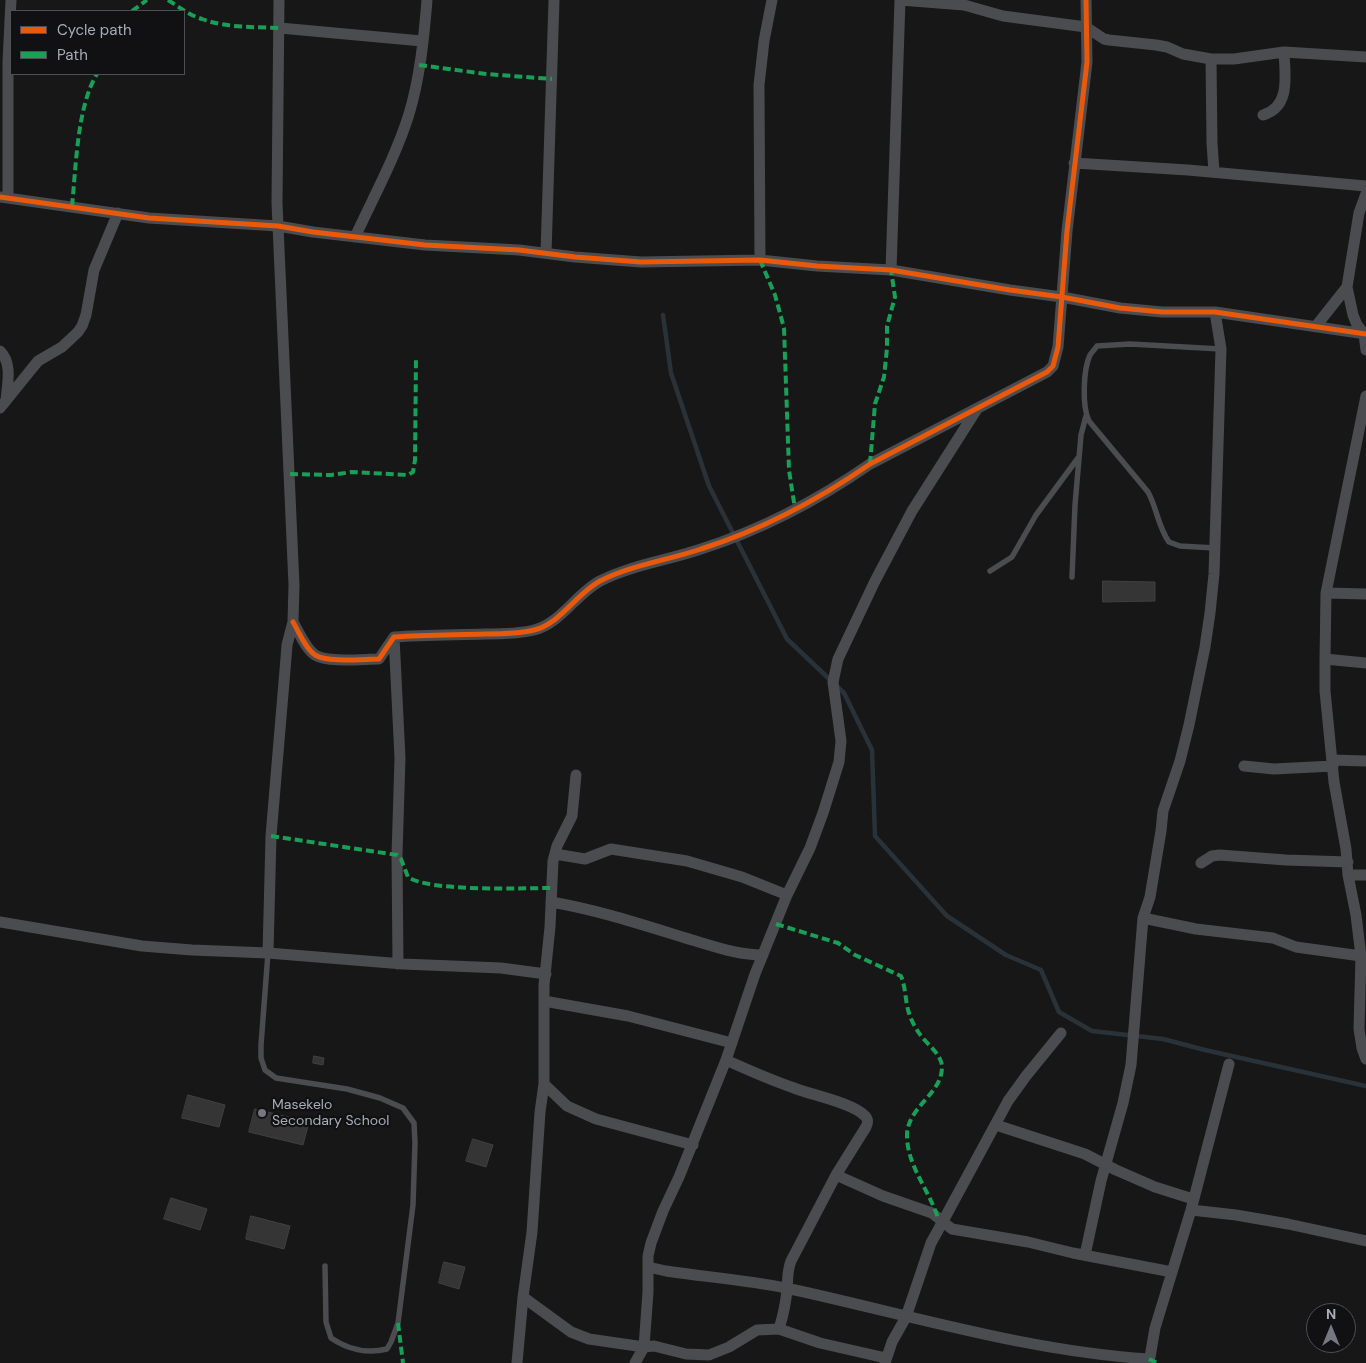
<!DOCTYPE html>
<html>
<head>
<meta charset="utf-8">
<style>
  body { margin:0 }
  #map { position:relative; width:1366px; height:1363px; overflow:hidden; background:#171717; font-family:"DM Sans",sans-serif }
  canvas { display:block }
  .legend { position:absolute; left:10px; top:10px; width:175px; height:65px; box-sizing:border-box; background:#111113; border:1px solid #4d4f55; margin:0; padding:6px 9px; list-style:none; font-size:15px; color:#a8adb8 }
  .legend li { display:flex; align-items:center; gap:10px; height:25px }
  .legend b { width:25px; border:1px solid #4d4f55 }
  .north { position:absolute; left:1306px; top:1303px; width:50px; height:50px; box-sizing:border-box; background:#111113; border:1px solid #4d4f55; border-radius:50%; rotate:0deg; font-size:14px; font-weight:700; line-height:20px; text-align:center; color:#a8adb8 }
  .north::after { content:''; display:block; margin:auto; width:18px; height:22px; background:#757880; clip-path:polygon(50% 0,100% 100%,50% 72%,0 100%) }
</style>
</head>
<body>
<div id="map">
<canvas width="1366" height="1363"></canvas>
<ul class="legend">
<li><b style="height:6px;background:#e8590c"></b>Cycle path</li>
<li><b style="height:6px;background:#1a9f57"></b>Path</li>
</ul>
<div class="north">N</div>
</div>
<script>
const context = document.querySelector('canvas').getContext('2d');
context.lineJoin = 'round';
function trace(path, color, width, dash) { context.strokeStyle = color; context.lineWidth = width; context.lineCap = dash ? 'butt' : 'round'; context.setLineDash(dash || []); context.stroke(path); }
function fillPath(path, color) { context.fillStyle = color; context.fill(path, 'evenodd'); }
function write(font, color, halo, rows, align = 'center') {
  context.font = font + ' "DM Sans",sans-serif'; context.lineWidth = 4.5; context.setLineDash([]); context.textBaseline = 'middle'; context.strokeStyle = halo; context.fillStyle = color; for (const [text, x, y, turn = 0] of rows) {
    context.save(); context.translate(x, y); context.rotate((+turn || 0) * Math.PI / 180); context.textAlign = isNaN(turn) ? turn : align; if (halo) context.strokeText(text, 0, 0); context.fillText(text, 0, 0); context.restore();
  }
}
trace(new Path2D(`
  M663,315L671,373L709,486L787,639L844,693L872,750L875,836L947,916L1006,955L1041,970L1059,1012L1092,1031L1163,1039L1205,1050L1366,1086`), '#2a3239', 4.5);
const building = new Path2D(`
  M1103,581L1155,582V601L1103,602Z
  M314,1056L324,1058L323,1065L313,1063Z
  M188,1095L225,1105L219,1127L182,1118Z
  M255,1109L309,1122L303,1145L249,1132Z
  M473,1139L493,1145L486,1167L466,1161Z
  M171,1198L207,1209L200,1230L164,1219Z
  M251,1216L290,1226L284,1249L246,1239Z
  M444,1262L465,1267L459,1289L439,1283Z`);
fillPath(building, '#353536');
trace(building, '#3f4043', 1);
trace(new Path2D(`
  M1215,548L1180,546L1169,542C1158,527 1157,508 1148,492L1089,421C1082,407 1083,370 1090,355C1092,352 1095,349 1097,346L1130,344L1221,349
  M990,571L1012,557L1036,515L1078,458
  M1072,577L1075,505L1081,435L1086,416
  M268,953L261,1045V1058L265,1070L276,1078L347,1089L380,1098L403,1108L414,1123L415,1143L413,1205L398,1323L391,1342L387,1349C367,1354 347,1349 331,1338L326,1322L325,1266`), '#4b4c50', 5.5);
trace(new Path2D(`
  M900,0L964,5L1003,16L1086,27L1104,39L1109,40L1156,45L1167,47L1183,54L1211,59H1234L1284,52L1366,57
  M280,28L422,41
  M1211,59L1212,143L1214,172
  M1263,115C1291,107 1285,75 1284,52
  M1074,163L1188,170L1366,186
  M1366,194L1359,213L1347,287L1353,315L1357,325L1364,334L1366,350
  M0,197L149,218L278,226L313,232L425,245L519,250L575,257L641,262L760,260L817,266L891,270L1010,290L1062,297L1120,308L1162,312H1215L1366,334
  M8,197V62L11,0
  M355,237C374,196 396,156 409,114C420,78 424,37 427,0
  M546,253L554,0
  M760,260L759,85L764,41L772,0
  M891,270L900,0
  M1316,326L1347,287
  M0,351C13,364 7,384 6,401
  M1366,396L1326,593L1325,659V691L1334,782L1346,849L1348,875L1356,915L1361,956L1359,1029L1362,1048L1366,1059
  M0,408L38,361L62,347L78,332L82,326L86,315L94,270L118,213
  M1326,593L1366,594
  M293,622C299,632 305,648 315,655C328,663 363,659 379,659L394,637C425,635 455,635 485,634C501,634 518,634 534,630C560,624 577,593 600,581C631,565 669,560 701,549C761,530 818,500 870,464L1047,372L1053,366L1058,347L1067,231L1087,62L1086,0
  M394,637L400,758L397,855L398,964
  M1325,659L1366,663
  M1332,760L1366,761
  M1244,766L1274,769L1333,766
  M555,854L585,859L611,849L687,861L742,877L787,895
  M1201,863L1212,856L1220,855L1286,860L1348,862
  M1348,875H1366
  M551,902C599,910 646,926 692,940C716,947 738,955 763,955
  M1143,918L1196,929L1273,938L1296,947L1361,956
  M0,922L142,946L192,950L268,953L403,964L501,968L546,974
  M268,953L271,836L286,658L287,645L293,622L294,585L277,203L279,0
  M544,1001L628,1016L732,1043
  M726,1060C748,1070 771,1080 794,1088C812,1095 853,1103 865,1116C869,1120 868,1123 866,1127L836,1175L791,1261C787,1271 788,1279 787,1289C786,1303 783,1316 779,1329
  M544,1084L567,1106L596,1119L693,1145
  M996,1125L1085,1154L1116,1170L1155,1187L1193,1199
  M836,1175L883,1196L932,1213L952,1229L1028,1242L1073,1253L1172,1272
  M1191,1210L1236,1215L1288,1224L1366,1241
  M1085,1255L1101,1181L1123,1103L1131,1065L1143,918L1150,897L1161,831L1163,811L1180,761L1189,725L1205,647L1210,613L1214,574L1221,349L1215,312
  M648,1267L666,1271C706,1277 746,1280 786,1288C907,1314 1025,1351 1149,1359
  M523,1297L571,1332L589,1339L644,1347L654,1346L686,1354L709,1355L729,1347L757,1330L779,1329L820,1343L886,1358
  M517,1363L523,1297L532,1232L540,1112L544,1084V985L550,927L553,861L557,846L572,816L576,775
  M635,1363L644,1347L648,1292V1256L651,1243L663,1211L679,1177L726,1060L755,974L787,895L810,848L823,813L839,762L841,741L833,682L838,659L875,581L912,511L977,409
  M885,1363L892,1342L906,1317L931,1243L942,1223L1008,1101L1026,1076L1061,1033
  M1149,1363L1155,1328L1191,1210L1229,1064`), '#4b4c50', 11);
trace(new Path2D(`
  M168,0C179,7 189,15 202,19C226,28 255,27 280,28
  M132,11L147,0
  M419,65L486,74L552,79
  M72,206C76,168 77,106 97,74
  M760,260L775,295L784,328L789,470L795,509
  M870,464L875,404L884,377L887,348V326L895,297L891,270
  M290,474L331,475L352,472L408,475L413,472L415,460L416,357
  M271,836L397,855L401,859L408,877C429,892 522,888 551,888
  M776,924L838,943L855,955L901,976C906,988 905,1001 909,1013C911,1020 915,1027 919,1033C926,1044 942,1054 942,1067C942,1095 906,1107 907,1137C908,1167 929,1190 938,1218
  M398,1323L403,1363
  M1149,1359L1157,1363`), '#1a9f57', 4, [8, 4]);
trace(new Path2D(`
  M0,197L149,218L278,226L313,232L425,245L519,250L575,257L641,262L760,260L817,266L891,270L1010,290L1062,297L1120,308L1162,312H1215L1366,334
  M293,622C299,632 305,648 315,655C328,663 363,659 379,659L394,637C425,635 455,635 485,634C501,634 518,634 534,630C560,624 577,593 600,581C631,565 669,560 701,549C761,530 818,500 870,464L1047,372L1053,366L1058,347L1067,231L1087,62L1086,0`), '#e8590c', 5);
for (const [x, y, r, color] of [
  [262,1113,5,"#757880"]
]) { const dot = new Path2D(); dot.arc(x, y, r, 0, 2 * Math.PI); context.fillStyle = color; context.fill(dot); trace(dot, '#111113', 2); }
write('14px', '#a8adb8', '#111113', [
  ["Masekelo",272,1105],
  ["Secondary School",272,1121]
], 'left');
</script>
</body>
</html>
